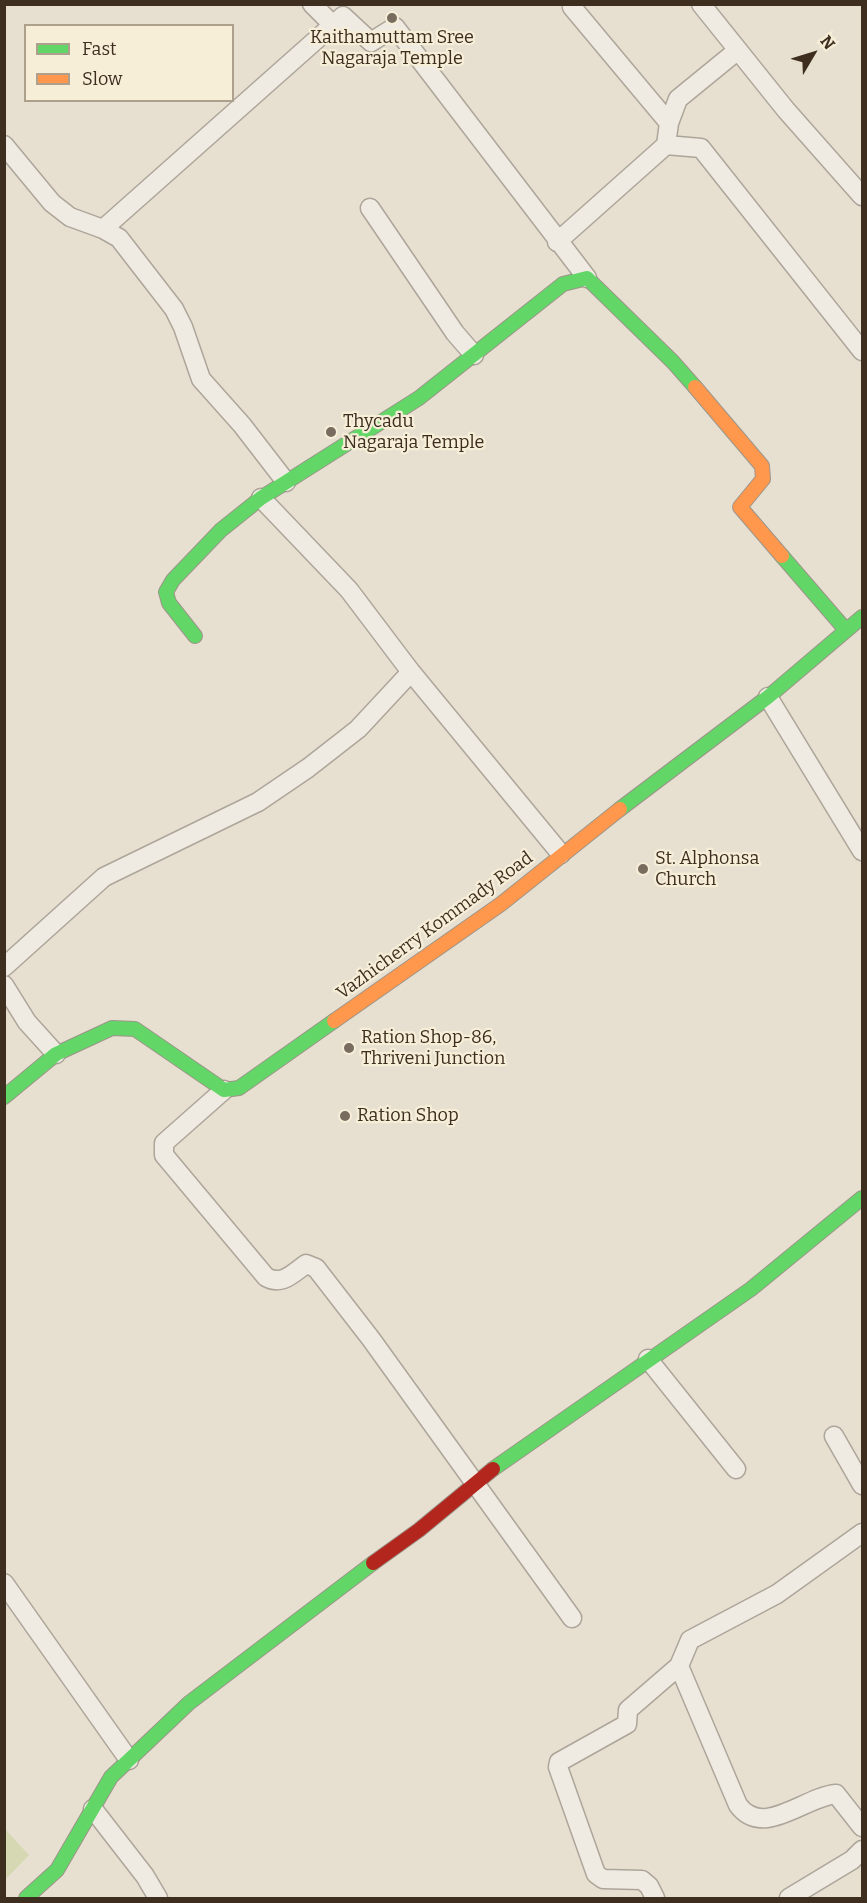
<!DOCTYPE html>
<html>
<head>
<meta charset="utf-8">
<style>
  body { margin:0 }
  #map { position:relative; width:867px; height:1903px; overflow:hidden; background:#e7e0d1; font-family:Bitter,serif }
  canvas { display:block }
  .frame { position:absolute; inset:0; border:6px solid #3d2e20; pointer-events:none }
  .legend { position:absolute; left:24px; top:24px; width:210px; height:78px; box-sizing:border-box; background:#f7eed8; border:2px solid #ada18e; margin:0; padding:8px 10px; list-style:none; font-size:18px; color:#3d2e20 }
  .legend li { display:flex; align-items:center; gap:12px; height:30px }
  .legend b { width:30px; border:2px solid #ada18e }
  .north { position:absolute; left:783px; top:24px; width:60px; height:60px; -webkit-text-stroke:4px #f7eed8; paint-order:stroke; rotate:52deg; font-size:16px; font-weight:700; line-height:24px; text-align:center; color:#3d2e20 }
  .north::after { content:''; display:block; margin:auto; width:21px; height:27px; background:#3d2e20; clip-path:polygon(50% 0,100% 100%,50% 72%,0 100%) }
</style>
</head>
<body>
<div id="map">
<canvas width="867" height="1903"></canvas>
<div class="frame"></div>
<ul class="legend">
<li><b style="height:8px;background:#63d668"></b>Fast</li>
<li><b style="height:8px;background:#ff974d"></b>Slow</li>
</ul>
<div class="north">N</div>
</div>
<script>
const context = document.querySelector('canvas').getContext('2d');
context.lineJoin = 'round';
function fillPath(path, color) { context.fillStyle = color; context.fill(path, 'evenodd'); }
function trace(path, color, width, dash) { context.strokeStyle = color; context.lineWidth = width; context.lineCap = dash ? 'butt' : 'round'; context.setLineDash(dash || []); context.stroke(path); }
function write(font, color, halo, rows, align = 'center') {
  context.font = font + ' Bitter,serif'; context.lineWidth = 4.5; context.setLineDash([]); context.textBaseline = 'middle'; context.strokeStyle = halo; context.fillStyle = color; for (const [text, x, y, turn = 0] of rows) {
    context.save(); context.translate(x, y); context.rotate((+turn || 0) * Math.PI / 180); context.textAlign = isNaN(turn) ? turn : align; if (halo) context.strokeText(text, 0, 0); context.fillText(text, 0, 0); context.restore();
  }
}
fillPath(new Path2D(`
  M5,1829L29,1855L5,1880Z`), '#d6d7b3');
const street = new Path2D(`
  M312,4L333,25
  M701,4L786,110L862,196
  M669,123L678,99L738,50
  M4,145L52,203L70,217L103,229L119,238L174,309L183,327L201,379L242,425L286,482
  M666,145L701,148L862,351
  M370,208L455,333L474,355
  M103,229L343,16L371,42L395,27L587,278
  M557,242L666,145L669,123L572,7L574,4
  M261,498L349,590L411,672L561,854
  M768,697L862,851
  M4,967L104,877L258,802L308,768L358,729L411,672
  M4,985L27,1022L56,1054
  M224,1090L164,1143V1155L266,1277C282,1286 292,1274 306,1264L316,1268L371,1339L572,1618
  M648,1359L736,1469
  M834,1436L862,1485
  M4,1583L129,1760
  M679,1666L738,1805C763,1839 804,1797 836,1794L862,1827
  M93,1809L145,1876L158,1898
  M655,1898L649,1886L642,1880L603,1879L596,1874L558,1767L559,1762L627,1724L628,1710L679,1666L690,1640L777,1594L862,1533
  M789,1898L852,1860L862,1850`);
const fast = new Path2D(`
  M782,556L845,629
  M195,636L169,603L166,592L173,580L221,530L261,498L419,398L563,284L587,278L673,362L695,387
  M620,809L768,697L862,617
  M4,1097L56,1054L112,1028L135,1029L224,1090L239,1088L334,1021
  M493,1469L751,1289L862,1198
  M26,1898L57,1870L111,1777L189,1703L373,1563`);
const slow = new Path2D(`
  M695,387L762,466L763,479L740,507L782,556
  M334,1021L501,904L620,809`);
const jam = new Path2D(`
  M373,1563L419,1530L493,1469`);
trace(street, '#ada599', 21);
trace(fast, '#9c958a', 16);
trace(slow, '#9c958a', 16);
trace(jam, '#9c958a', 16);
trace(street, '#efebe3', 18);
trace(fast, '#63d668', 14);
trace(slow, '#ff974d', 14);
trace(jam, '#b3261e', 14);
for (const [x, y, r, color] of [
  [392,18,6,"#786c5e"],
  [331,432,6,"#786c5e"],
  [643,869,6,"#786c5e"],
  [349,1048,6,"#786c5e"],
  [345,1116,6,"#786c5e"]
]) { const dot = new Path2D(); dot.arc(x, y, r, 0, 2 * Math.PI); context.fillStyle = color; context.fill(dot); trace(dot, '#f7eed8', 2); }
write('18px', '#3d2e20', '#f7eed8', [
  ["Kaithamuttam Sree",392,38,"center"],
  ["Nagaraja Temple",392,59,"center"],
  ["Thycadu",343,422],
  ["Nagaraja Temple",343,443],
  ["St. Alphonsa",655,859],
  ["Church",655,880],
  ["Ration Shop-86,",361,1038],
  ["Thriveni Junction",361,1059],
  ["Ration Shop",357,1116]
], 'left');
write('18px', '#3d2e20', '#f7eed8', [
  ["Vazhicherry Kommady Road",435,926,-36]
]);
</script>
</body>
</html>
